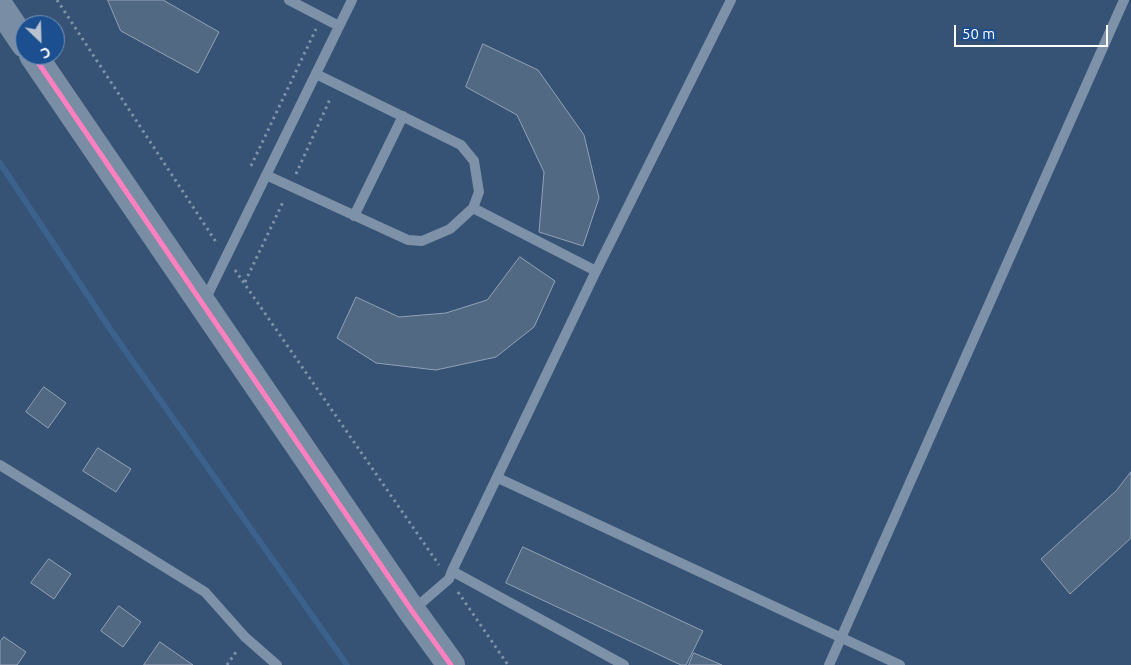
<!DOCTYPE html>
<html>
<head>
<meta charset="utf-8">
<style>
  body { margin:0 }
  #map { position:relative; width:1131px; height:665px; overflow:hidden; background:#365274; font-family:Ubuntu,sans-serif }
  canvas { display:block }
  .north { position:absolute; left:15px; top:15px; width:50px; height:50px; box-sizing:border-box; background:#1b4f8f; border:1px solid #7695bc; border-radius:50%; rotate:156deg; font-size:14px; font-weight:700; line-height:20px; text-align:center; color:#fff }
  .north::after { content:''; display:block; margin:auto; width:18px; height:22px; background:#b9c2ce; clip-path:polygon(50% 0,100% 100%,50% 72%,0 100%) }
  .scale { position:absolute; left:954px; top:25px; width:154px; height:22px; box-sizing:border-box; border:2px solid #fff; border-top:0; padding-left:6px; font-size:15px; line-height:18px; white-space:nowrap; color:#fff; -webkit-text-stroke:4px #1b4f8f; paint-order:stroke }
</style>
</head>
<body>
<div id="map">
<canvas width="1131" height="665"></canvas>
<div class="north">С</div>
<div class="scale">50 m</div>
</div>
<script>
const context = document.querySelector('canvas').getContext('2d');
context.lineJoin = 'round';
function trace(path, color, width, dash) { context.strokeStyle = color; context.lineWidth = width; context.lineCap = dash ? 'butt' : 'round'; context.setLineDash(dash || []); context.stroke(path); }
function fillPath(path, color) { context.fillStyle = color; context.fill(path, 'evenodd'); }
trace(new Path2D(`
  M0,163L110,329L347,665`), '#3b618d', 6);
const building = new Path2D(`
  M108,0H163L219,32L198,73L121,31Z
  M483,44L538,70L584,135L599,198L583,246L539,232L544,172L517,115L466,87Z
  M520,257L555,281L534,327L496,357L436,370L376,363L337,338L356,297L399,317L446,313L487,300Z
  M44,387L66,403L48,428L26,412Z
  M98,448L131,469L116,492L83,471Z
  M1131,472V538L1070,594L1041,559L1116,491Z
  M523,547L703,631L686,665H681L506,583Z
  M49,559L71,574L54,599L31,583Z
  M119,606L141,622L123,647L101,631Z
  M4,637L26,652L17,665H0V642Z
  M160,642L193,665H144Z
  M694,653L722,665H689Z`);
fillPath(building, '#526984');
trace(building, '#92a2b6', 1);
trace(new Path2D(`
  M57,0L216,242
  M251,166L316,29
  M296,174L331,97
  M235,270L439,565
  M245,282L284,200
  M458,592L508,665
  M227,665L238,649`), '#7d92a8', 3, [2.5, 4]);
trace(new Path2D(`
  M289,0L339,26
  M266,175L408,240L422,241L450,229L473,208L479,192L474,161L461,145L316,74
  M473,208L596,271
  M354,216L403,116
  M204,302L352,0
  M0,465L205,592L245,637L277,665
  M498,478L900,665
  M452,571L624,665
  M413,610L449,579L452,571L596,271L731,0
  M829,665L1124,0`), '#7d92a8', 10);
trace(new Path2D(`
  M0,7L25,44
  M33,55L412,611L451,665`), '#798da4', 28);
trace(new Path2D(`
  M33,55L412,611L451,665`), '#ff80c0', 5);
</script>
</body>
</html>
